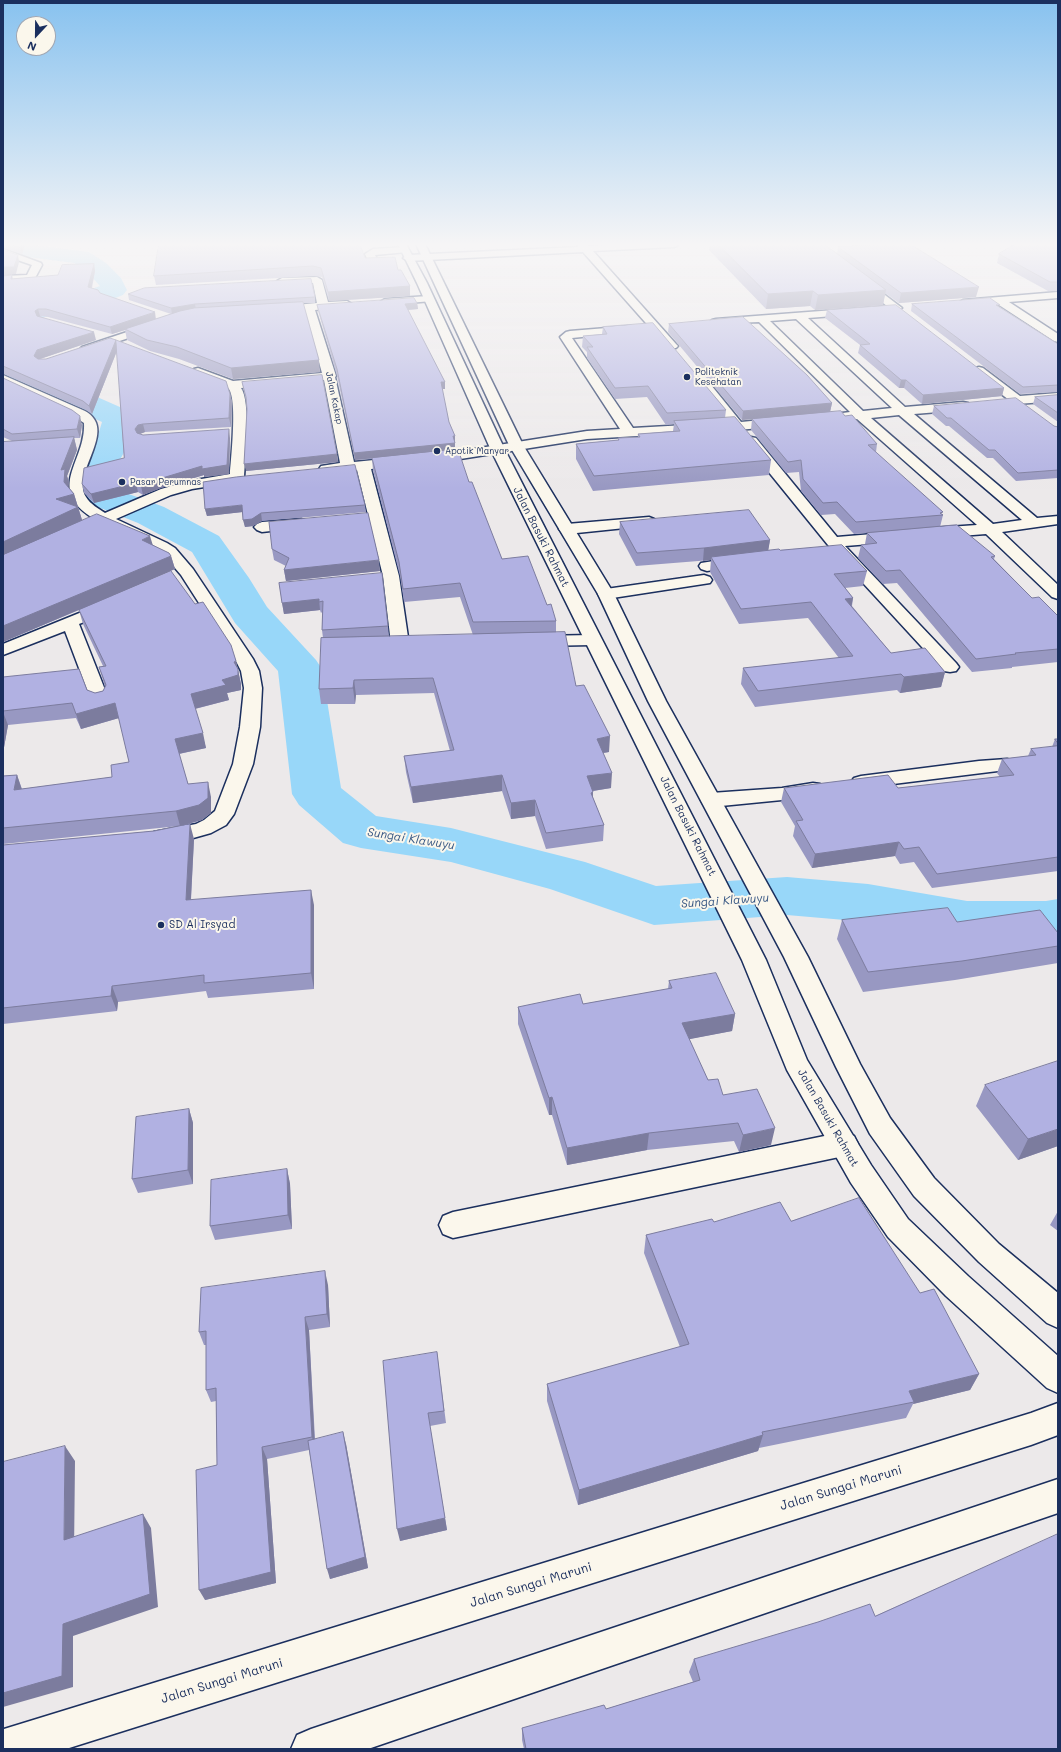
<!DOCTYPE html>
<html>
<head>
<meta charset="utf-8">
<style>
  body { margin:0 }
  #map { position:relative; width:1061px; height:1752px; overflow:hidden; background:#ece9ea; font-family:Mali,sans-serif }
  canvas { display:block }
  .frame { position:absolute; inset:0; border:4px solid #1b2f5e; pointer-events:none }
  .north { position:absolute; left:16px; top:16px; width:40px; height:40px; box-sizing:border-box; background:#fbf7ec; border:1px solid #a1a7b3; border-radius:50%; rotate:202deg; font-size:11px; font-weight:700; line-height:16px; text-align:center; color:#1b2f5e }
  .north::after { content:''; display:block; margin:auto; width:14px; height:18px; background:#1b2f5e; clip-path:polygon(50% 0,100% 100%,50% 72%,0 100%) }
</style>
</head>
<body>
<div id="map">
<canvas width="1061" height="1752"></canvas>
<div class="frame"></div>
<div class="north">N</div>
</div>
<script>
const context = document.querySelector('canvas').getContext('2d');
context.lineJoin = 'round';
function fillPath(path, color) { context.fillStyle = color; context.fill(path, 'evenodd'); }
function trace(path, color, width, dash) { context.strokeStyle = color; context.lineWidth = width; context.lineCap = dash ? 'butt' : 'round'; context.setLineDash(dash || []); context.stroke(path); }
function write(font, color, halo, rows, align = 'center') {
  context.font = font + ' Mali,sans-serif'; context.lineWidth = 4; context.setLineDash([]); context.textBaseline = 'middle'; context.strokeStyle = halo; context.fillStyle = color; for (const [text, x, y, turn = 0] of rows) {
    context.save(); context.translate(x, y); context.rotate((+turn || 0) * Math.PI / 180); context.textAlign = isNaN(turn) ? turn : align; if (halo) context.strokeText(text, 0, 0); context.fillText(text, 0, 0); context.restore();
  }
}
fillPath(new Path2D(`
  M3,244H27L89,252L106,263L121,278L127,290L123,295L100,304L3,327V311L83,292L100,286L88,273L74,263L5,254L3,252Z
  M3,357L13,360L129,411L134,418C133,444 118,463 104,483L105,489L126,493L164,507L219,536L249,578L267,607L316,660L322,669L341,788L376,816L451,828L585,862L656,886L787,877L868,884L967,901H1046L1058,899V939L1046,941H967L868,922L787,915L654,925L550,889L451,862L361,848L343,843L299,805L292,794L278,671L235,623L192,552L138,523L103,509L77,504L72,496L69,483L95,445L102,422L3,377Z`), '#98d7f9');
const minor = new Path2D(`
  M577,244H586L588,246L632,244H678L677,246L674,247L593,251L676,344L678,346L676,348H668L583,252L408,261L403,258L408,255L578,247Z
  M809,244H818L902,308L897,311L808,318L905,407L963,402L968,403L969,406L968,409L963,410L914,414L1037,518L1058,516V524L1002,532L1058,585V599L1052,597L986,534L934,538L929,536L926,533L929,530L934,528L977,525L857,419L824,423L819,422L818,419L819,416L850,412L759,322L712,324L710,322L712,320L716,319L887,306L810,246ZM796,319L892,408L863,411L770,321ZM899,415L1022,520L993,524L871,418Z
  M404,247L407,248L409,250L407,252L375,255L379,263L374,266L370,265L365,254L373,249Z
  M3,249L41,263L42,265L34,280L3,282V276L27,275L32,265L3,255Z
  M317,277L322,280L328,302L347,301L352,304L347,307L315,310L336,376L335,377L354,462L454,452L587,431L620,429L560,337L566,332L570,331L631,326L637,329L631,332L572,338L633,428L703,424L708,425L710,428L708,431L703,432L587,439L454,460L371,469L399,576L409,644L406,648L400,649L394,648L391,644L383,576L357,470L326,473L321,472L319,469L321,466L340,463L324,380L241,388C251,402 245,458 244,478L242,481L192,489L171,495L116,519L167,543L175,548L193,569L253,659L259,671L262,688L260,727L253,764L234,814L226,825L211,833L179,842L162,844L154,842L151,837L154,832L196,824L204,820L215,811L233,764L240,727L244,688L241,671L235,659L181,575L163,554L157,549L104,524C94,529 83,536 73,533L70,530L73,527L93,518C45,488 86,462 84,423L75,417L3,384V375L85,411C119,430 71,472 86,497C90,504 99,509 105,513L161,489L190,481L230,474C231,459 238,397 228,388C222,383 202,378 194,375L192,372L194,369L198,368L233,381L322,373L305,311L274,313L269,310L274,307L317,303L313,283L282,284L277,281L282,278Z
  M1058,292V298L1009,302L1058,334V342L1054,341L996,303L963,306L958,303L963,300Z
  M428,296L432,297L433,299L432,301L385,305L380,302L385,299Z
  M154,323L160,326L158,328L90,351H82L80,349L82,347Z
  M979,367L983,368L1020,396L1058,393V401L1017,404L1013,403L975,374L973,371L975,368Z
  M707,384L711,385L741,422L782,418L787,419L789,422L787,425L782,426L738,430L733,429L701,388L703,385Z
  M751,437L756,438L837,537L896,532L901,534L904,537L901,540L896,542L845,546L956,663L959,667L956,671L950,672L944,671L828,545L746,444L744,441L746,438Z
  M649,517L654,519L657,522L654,525L567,534L562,532L559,529L562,526L567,524Z
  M301,519L306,521L309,524L306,527L262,532L257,530L254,527L257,524L262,522Z
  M739,557L745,559L747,562L745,565L707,571L701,569L699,566L701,563Z
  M704,575L710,577L712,580L710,583L606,599L600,597L598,594L600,591L606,589Z
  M109,601L115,602L117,606L115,610L79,624L109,700L107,704L100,706L93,704L91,700L65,631L3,655V644Z
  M592,635L598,636L601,640L598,644L592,645L538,646L532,645L529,641L532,637L538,636Z
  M1007,759L1014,761L1017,765L1014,769L861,788L854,786L851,782L854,778L861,776L979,761Z
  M813,783L820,784L823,789L820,794L782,800L711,807L704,805L701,800L704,795L711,793L782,788Z
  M844,1132L854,1136L858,1144L854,1152L844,1156L453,1238L443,1234L439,1225L443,1216L453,1212Z`);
const major = new Path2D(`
  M1058,1403V1435L1031,1445L66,1749H3L4,1729L1031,1413Z
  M1058,1479V1513L368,1749H291L297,1735L311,1729Z`);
const highway = new Path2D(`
  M398,244H406L427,283L504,448L766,960L807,1060L871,1165L908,1219L968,1276L1058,1356V1393L1047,1388L946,1296L888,1237L851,1183L787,1070L742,960L490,448L417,283Z
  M416,244H425L523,445L614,594L666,701L808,957L860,1064L890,1118L934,1178L999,1244L1058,1293V1328L1047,1323L979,1262L914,1196L870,1134L836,1067L784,957L648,701L598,594L509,445Z`);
trace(minor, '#1b2f5e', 3);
trace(major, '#1b2f5e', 3);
trace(highway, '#1b2f5e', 3);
fillPath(minor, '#fbf7ec');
fillPath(major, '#fbf7ec');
fillPath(highway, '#fbf7ec');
fillPath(new Path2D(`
  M3,244H25L22,254L4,248H3Z
  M710,244H824L837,253L838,247L976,297L899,303L885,293L883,305L815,310L810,306L766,309L709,250Z
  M1058,244V291H1048L997,263L999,254Z
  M365,258L398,270L410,286V296L329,301L322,277L314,276L156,285L154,276Z
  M94,264L95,271L92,288L100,293L156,319L171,314L129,300L128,294L315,297V303H303L320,372L233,379L179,359L150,351L127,340L125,330L112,334L48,317L40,316L96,340L40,359H39H46L110,338L230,394L232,402L231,427L145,432L139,434L143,435L230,438L229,474L204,477V475L161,488L143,495L138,492L94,503L84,493L82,484L124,458L117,351L92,414L86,410L4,374H3V276L12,275L13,279L58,275Z
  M417,303L418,309L408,310L445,382V389H442L449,422L455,436V449L469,482L502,559L547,605L556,621V632L576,686L609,752L603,753L611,788L593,791V798L604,825L603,841L546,849L535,816L511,819L502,791L413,803L406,772L404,756L450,751L434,693L356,695L355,704H321L319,689L323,638L322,630V612L321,613L320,610L284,614L279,583L388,626L389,637L473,635L460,597L404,602L400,576L373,470L372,459L355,460L337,376L318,311L317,305Z
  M912,304L999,307L1058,344V392L1020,394L911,311Z
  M827,310L1004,388L1002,396L922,404L904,388H899L858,353L860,345L825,318Z
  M669,324L832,403L830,412L845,416L877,444L876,452L943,515L940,527L995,556L994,559L1032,598L1058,616V662L1012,667V668L972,672L897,583L883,584L858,558L861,545L865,544L867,533L854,534L835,514L821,515L801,491L799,472L786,473L751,430L752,419L742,420L668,332Z
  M603,327L726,410L725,418L771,460L769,475L593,491L576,459V444L618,440V438L638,437V434L673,431L674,424L666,425L647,397L615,399L587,358V352L582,347L583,336L602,334Z
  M3,378L82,425L80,438H74L77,450L67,476L69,482L68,487L74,494L82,520L153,545L171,556L175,569L113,596L236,661L241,684V690L227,693L229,700L195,709L206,748L179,754L188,784L211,797V813L202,820L181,826L194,839L191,900L314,905V989L208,998L206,991L118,1002L117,1011L3,1024V845L154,831L179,826L3,844V776L17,775L22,789L112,777L129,762L119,718L81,729L76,718L8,725L3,753V677L87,690L95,693L103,691L105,687L99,667L103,666L83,624L79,610L3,642V442L12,441L3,437Z
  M242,382L337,454L338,462L246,471L247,409L246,401Z
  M1058,395V422L1033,404L1035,397Z
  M934,406L1058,427V478L1016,481L993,458H987L949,426H946L932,414Z
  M365,505L366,512L262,521L253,526L245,527L242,512L207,516L205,509Z
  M620,522L770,540L768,550H780L867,571L863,586L845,588L853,598L852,606L891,653L945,672L941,687L900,693L897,690L755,707L741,684L743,668L839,658L808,618L739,624L710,572L711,560L636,566L619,534Z
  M272,549L380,571L286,581L284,570L286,566L274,560Z
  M1055,739H1058V871L932,888L914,862L900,864L895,856L812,868L793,836L795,826L781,802L784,788H898L1000,777L997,773L1002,759L1028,756L1031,749L1052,747Z
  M842,920L957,922L1058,933V963L955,980L863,992L837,939Z
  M669,981L735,1014L732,1031L689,1039L708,1080L771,1145L739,1152L734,1141L647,1150L567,1165L552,1115H549L518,1024V1007L583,1004L668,989Z
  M985,1085L1058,1146L1018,1160L976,1106Z
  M189,1109L193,1123V1184L138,1193L132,1179Z
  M287,1169L290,1184L292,1229L215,1240L210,1226Z
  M1058,1211V1231L1050,1225Z
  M791,1221L920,1293L979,1374L970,1390L913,1404L906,1418L759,1448L758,1451L578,1505L547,1401V1384L680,1347L644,1253L646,1235L714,1222Z
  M328,1285L330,1327L309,1330L315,1439L346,1444L368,1568L330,1579L309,1450L267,1459L276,1583L205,1600L217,1465L216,1401L211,1402L206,1390V1345H204L199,1332Z
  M437,1352L446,1423L430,1426L447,1530L400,1541Z
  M875,1616L1058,1749H524L522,1740V1728L606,1709L693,1682L689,1672L694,1659Z`), '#9898c2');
fillPath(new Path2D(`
  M21,244H25L22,254L20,247Z
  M18,255L19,262L16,274L3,275V267Z
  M94,264L95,271L90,294L88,287Z
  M410,286V296L329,301L328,292Z
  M979,287L976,297L899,303L901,293Z
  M886,290L883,305L815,310L818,295Z
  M813,291L810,306L766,309L768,294Z
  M417,303L418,309L405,310V304Z
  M195,304L196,310L172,314L171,308Z
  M38,309L40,316L37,319L35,311Z
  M155,312L156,320L125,329V330L112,334L110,327Z
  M94,332L96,340L40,359L37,364L34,356L37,350Z
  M116,340L118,348L92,414L89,406Z
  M319,360L320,372L233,379L231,368Z
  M901,380H906L904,388H899Z
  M441,382H445V389H441Z
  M1004,388L1002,396L922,404L923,395Z
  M230,394L232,402L231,427L229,418Z
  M832,403L830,412L742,420L743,411Z
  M80,416L82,425L80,438L77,429Z
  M143,424L145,432L140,434L137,437L135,429L138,425Z
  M229,429L230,438L229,474L204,477V475L161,488L143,495L141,486Z
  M455,436V450L355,460L354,453Z
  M74,437L77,450L67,476L69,482L68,495L61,470Z
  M337,454L338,462L246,471L244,464Z
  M136,483L138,492L94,503L91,494Z
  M74,494L78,507L56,499Z
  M242,505L243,512L207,516L205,509Z
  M78,507L82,520L3,557V542Z
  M261,513L262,521L253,526L245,527L243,520Z
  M150,536L154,549L142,540Z
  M770,540L768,552L711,557V560L703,561L704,548Z
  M171,556L175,569L3,642V626Z
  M379,560L380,571L286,581L284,570Z
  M853,598L850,613L845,599Z
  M319,599L320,610L284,614L282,603Z
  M236,661L241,684V690L227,693L229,700L194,709L191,694L222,680L234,662Z
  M945,672L941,687L900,693L904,677Z
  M354,680L356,695L355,704L353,688Z
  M115,703L119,718L81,729L76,714Z
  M3,712L8,725L3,753Z
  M203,733L206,748L178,754L175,739Z
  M610,736L609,752L596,754L597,739Z
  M612,773L611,788L586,792L587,776Z
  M17,775L22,790H14Z
  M502,775V791L413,803L411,787Z
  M208,782L211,797V813L202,820L180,826L176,811Z
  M593,792L592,808L591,793Z
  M535,800V816L511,819V803Z
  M190,824L194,839L190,915L186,900Z
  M899,842L895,856L812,868L815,854Z
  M311,890L314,905V989L311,973Z
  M112,986L118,1002L117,1011L111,996Z
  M735,1014L732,1031L680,1041L682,1023Z
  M552,1097V1115H549V1098Z
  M189,1109L193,1123V1184L188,1170Z
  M775,1128L771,1145L739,1152L743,1135Z
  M1058,1129V1146L1018,1160L1028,1139Z
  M649,1133L647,1150L567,1165V1148Z
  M287,1169L290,1184L292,1229L288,1215Z
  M325,1271L328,1285L330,1327L327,1314Z
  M305,1317L309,1330L315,1449L312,1437Z
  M979,1374L970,1390L913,1404L914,1402L909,1391Z
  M343,1432L346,1444L368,1568L330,1579L327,1569Z
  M763,1435L758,1451L578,1505L579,1490Z
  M65,1446L75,1461L74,1553L64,1540Z
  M262,1447L267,1459L276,1583L205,1600L199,1590Z
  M143,1514L151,1528L158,1607L73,1636V1687L3,1707V1693L63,1624Z
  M445,1518L447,1530L400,1541L397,1529Z`), '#7c7c9e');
const building = new Path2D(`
  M10,244H21L20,247Z
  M159,244H360L365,258L395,257L398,270H401L410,286L328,292L321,268L313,266L154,276Z
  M718,244H824L886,290L818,295L813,291L768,294Z
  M888,244H910L979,287L901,293L838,247Z
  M1015,244H1058V282H1050L999,254Z
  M3,250L18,255L14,267H3Z
  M94,264L88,287L98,290L100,293L155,312L110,327L46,309H38L35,311L37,316L94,332L37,350L34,356L38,359H46L110,338L116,340L89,406L83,401L3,366V276L12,275L11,279L58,275L62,265Z
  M311,279L315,297L195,304L171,308L128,294L144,288Z
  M414,298L417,303L405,304L445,382H441L449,422L455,436H453L455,443L354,453L337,369L317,305Z
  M990,298L1000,305H996L1058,344V385L1023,387L912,304Z
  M303,302L319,360L231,368L177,347L147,340L125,329L180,311L194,308Z
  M896,305L1004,388L923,395L906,380H901L860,345L870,344L827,310Z
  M743,317L807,375L832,403L743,411L669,324Z
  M653,323L726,410L667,413L648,386L615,388L587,347H593L583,336L607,334L603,327Z
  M116,340L226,381L230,394L229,418L143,424L138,425L135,429L137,433L143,435L229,429L227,465L202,469V466L159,479L141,486L136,483L91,494L82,484L84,468L124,458Z
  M322,375L337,454L244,464L247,409L246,397L242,382Z
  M3,378L72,410L80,416L77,429L12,434L3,429Z
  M1058,395V413L1035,397Z
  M1016,398L1054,426L1058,427V470L1018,473L995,450H989L951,418H947L934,406Z
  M841,411L845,416L852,415L877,444L868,445L943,512L940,513L943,515L856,522L837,502L823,503L803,479L801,460L788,462L752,419Z
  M735,417L771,460L594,476L576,444L619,440L618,438L640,437L638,434L680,431L674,421Z
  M74,437L61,470L65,469L64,482L74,494L56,499L78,507L3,542V442Z
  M458,449L469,482H472L502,559L528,556L547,605L551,604L556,621L473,622L460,583L403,589L399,562L372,458Z
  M355,465L365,505L261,513L252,519L243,520L242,505L205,509L203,482L236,477Z
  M749,510L770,540L704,548L637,553L620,522Z
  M368,513L379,560L284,570L289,558L272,549L269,522Z
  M97,514L150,536L142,540L169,553L171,556L3,626V555Z
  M957,525L995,556L991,557L1032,598L1039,597L1058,616V649L1015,653L1016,654L976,659L900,570L886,571L861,545L877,543L867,533Z
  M842,545L867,571L834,574L853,598L845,599L891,653L925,648L945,672L904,677L901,674L758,691L743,668L853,656L811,602L741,609L711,557L779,549L780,550Z
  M171,571L195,604L203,602L231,645L236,661L234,662L238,669V675L222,680L226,685L191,694L203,733L175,739L188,784L208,782V798L199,805L176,811L3,828V776L17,775L14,790L112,777L111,765L129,762L115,703L76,714L72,703L3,711V677L79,669L87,690L95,693L103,691L106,685L99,667L106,666L79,610Z
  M382,573L388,626L322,630L323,601L319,602V599L282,603L279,583Z
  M565,632L576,686L584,685L610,736L597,739L612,773L587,776L593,792L591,793L604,825L546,833L535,800L511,803L502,775L411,787L404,756L454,750L433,678L354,680L353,688L319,689L321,638Z
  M1055,739H1058V743Z
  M1058,746V857L937,874L919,847L904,849L899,842L815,854L796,821L803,820L784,788L888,775L898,788L1014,775L1002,759L1036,755L1031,749Z
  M190,824L186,900L311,890V973L204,983V975L112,986L111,996L3,1008V845L154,831Z
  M948,908L957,922L1040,910L1058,933V946L962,961L868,972L842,920Z
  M716,973L735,1014L682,1023L708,1080L718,1079L723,1095L757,1089L775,1128L743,1135L738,1123L649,1133L567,1148L552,1097L549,1098L518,1007L580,994L583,1004L672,988L669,981Z
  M1058,1061V1129L1028,1139L985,1085Z
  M189,1109L188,1170L132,1179L136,1117Z
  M287,1169L288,1215L210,1226L211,1180Z
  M859,1198L920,1293L934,1289L979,1374L909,1391L914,1402L762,1432L763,1435L579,1490L547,1384L689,1344L646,1235L712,1219L714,1222L780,1202L791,1221Z
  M325,1271L327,1314L305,1317L312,1437L262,1447L271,1572L199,1590L196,1470L217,1465L216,1388L206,1390V1331L199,1332L201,1288Z
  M437,1352L444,1411L428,1413L445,1518L397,1529L383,1361Z
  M343,1432L365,1557L327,1569L308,1441Z
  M65,1446L64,1540L143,1514L150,1594L63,1624L62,1676L3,1693V1462Z
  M1058,1534V1749H526L522,1728L604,1705L606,1709L700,1680L694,1659L818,1622L870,1604L875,1616Z`);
fillPath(building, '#b1b1e2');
trace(building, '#7c7c9e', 1);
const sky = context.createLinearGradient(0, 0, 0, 489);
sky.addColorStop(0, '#88c2ef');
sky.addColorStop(0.5, '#f6f5f6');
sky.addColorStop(1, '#f6f5f600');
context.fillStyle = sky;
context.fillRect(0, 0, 1061, 489);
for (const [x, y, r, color] of [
  [687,377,4,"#1b2f5e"],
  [437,451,4,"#1b2f5e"],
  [122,482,4,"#1b2f5e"],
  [161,925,4,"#1b2f5e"]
]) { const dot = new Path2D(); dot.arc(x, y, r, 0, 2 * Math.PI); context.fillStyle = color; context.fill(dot); trace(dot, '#fbf7ec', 1.5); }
write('9px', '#1b2f5e', '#fbf7ec', [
  ["Politeknik",695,372],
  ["Kesehatan",695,382],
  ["Apotik Manyar",445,451],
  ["Pasar Perumnas",130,482]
], 'left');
write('9px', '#1b2f5e', '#fbf7ec', [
  ["Jalan Kakap",334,398,78]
]);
write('11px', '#1b2f5e', '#fbf7ec', [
  ["Jalan Basuki Rahmat",541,537,63],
  ["Jalan Basuki Rahmat",688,826,63],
  ["Jalan Basuki Rahmat",828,1118,60]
]);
write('11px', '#1b2f5e', '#fbf7ec', [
  ["SD Al Irsyad",169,925]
], 'left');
write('italic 12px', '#3a5985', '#fbf7ec', [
  ["Sungai Klawuyu",411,839,9],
  ["Sungai Klawuyu",725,901,-4]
]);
write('13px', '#1b2f5e', '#fbf7ec', [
  ["Jalan Sungai Maruni",841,1488,-17],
  ["Jalan Sungai Maruni",531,1585,-17],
  ["Jalan Sungai Maruni",222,1681,-17]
]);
</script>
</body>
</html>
